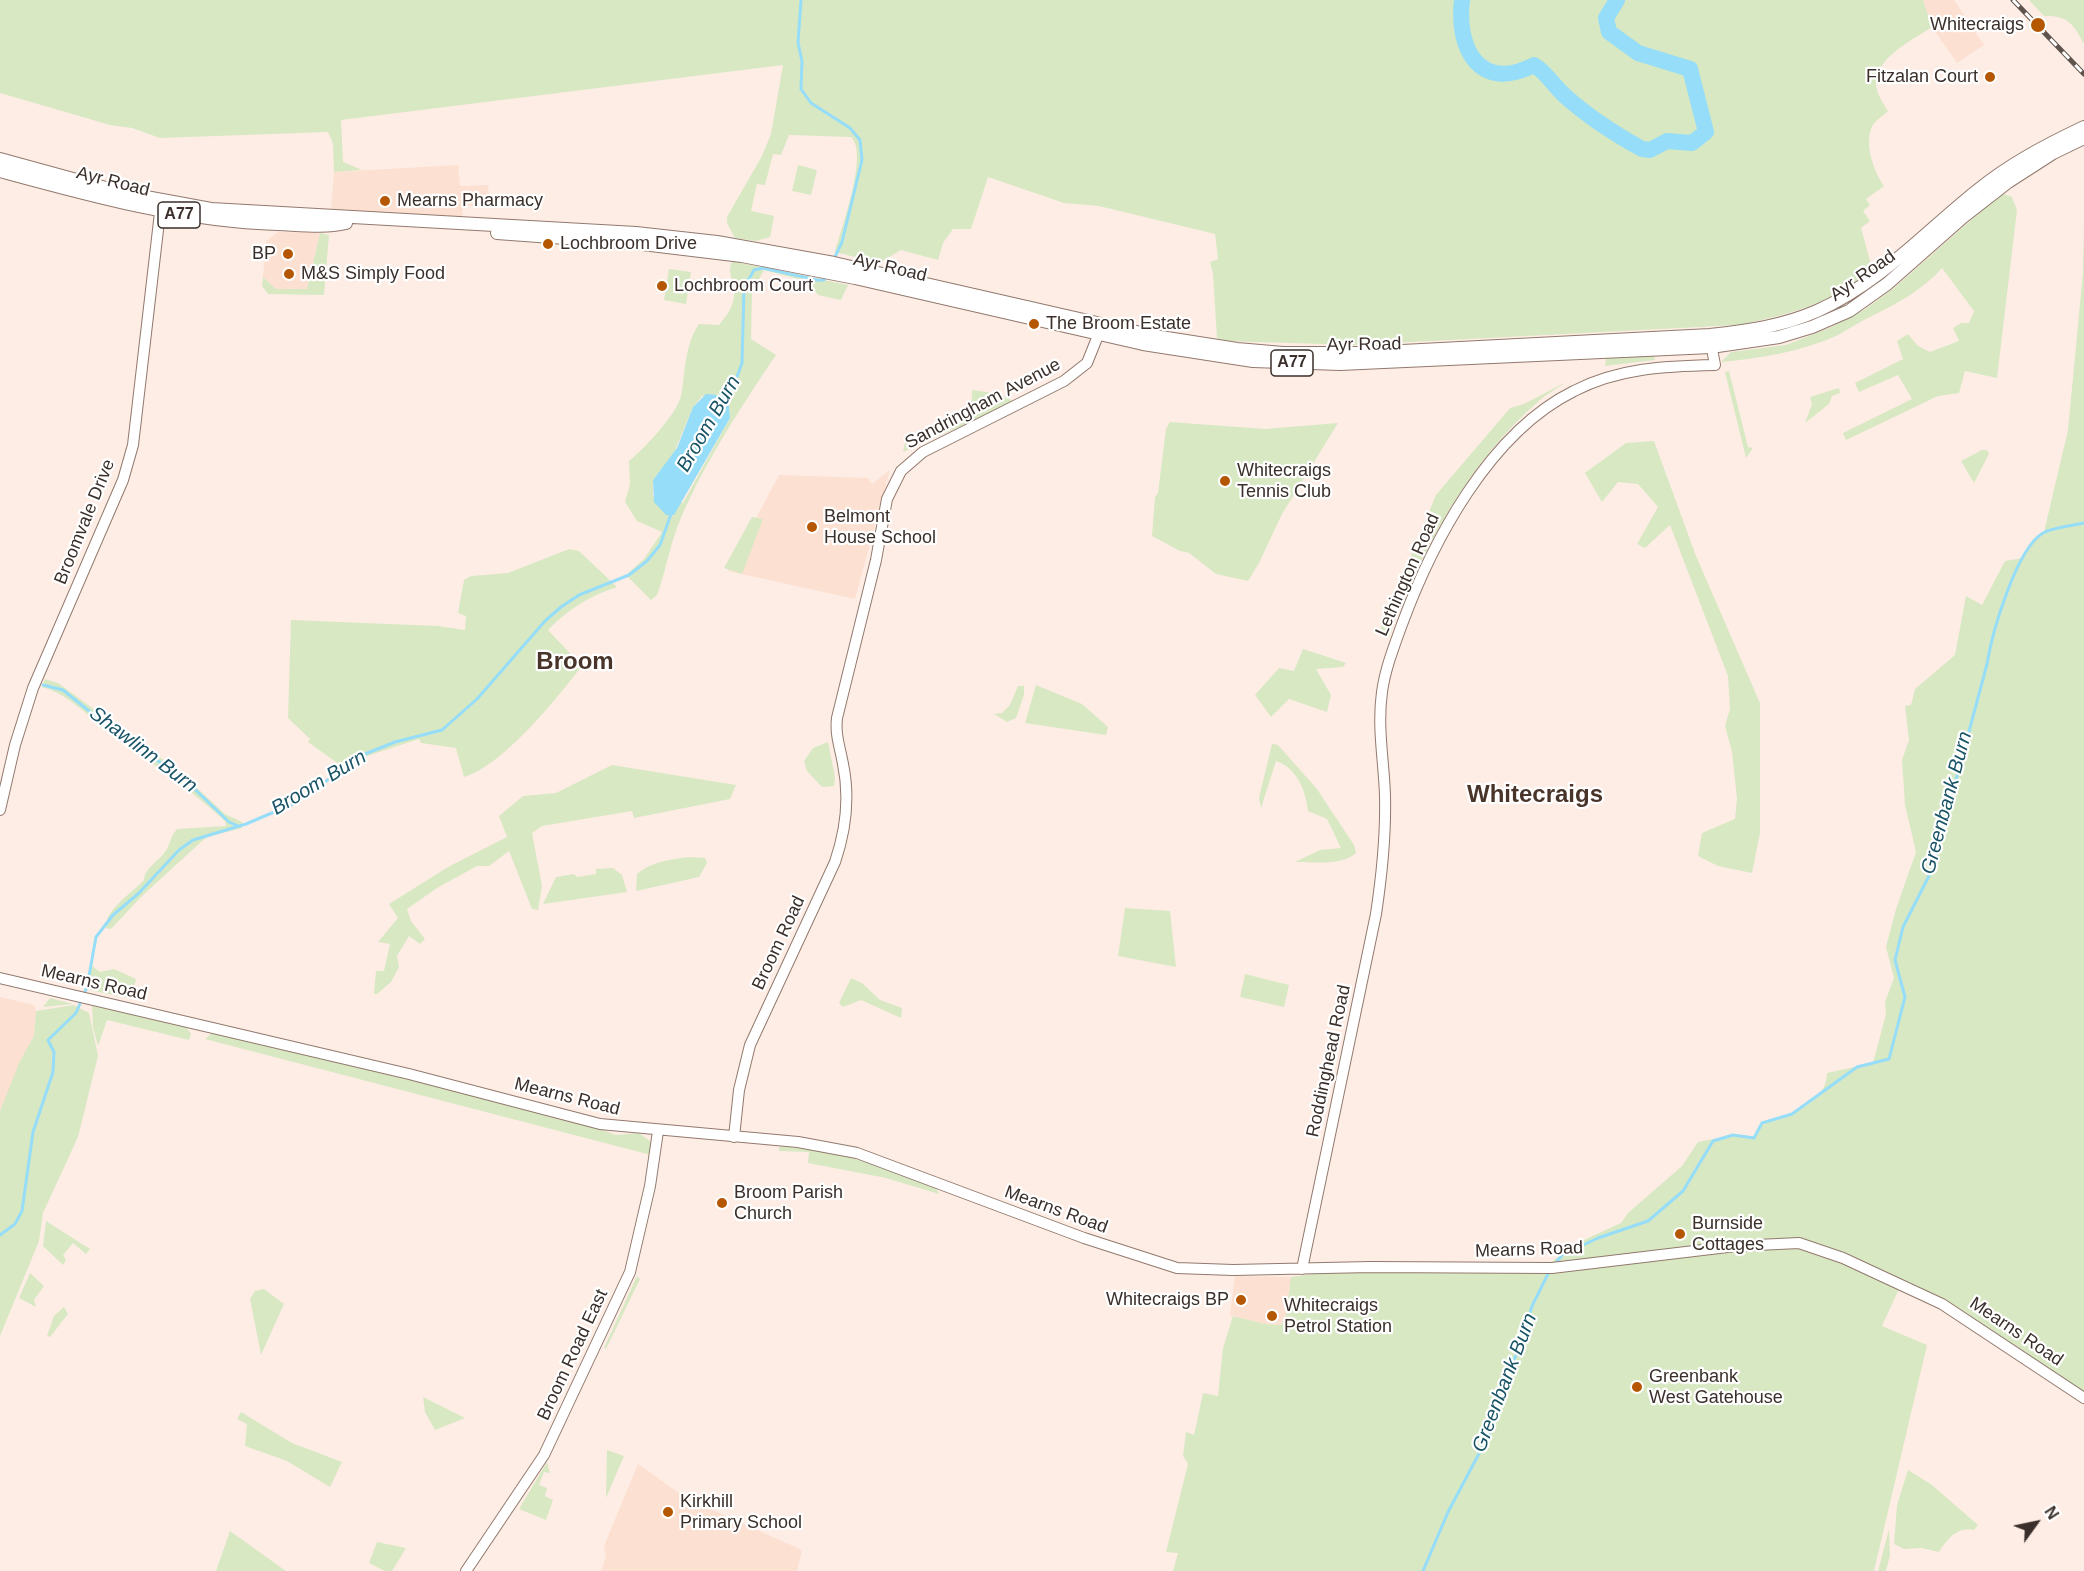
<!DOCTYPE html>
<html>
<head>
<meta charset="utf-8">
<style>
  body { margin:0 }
  #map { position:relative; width:2084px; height:1571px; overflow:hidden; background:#feede5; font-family:Arial,sans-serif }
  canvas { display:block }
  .north { position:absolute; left:2006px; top:1493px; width:60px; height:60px; -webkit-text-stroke:4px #fff; paint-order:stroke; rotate:57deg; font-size:16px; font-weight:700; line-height:24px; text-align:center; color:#3a2f2a }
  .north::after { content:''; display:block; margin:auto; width:21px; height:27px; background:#3a2f2a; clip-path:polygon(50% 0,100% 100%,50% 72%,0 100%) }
</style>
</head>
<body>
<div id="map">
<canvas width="2084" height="1571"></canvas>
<div class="north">N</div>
</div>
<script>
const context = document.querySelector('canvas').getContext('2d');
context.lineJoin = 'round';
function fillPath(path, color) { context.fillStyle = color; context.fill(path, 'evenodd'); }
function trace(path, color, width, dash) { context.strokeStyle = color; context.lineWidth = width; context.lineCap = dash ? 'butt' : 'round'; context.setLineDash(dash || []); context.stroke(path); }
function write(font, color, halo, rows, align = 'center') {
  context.font = font + ' Arial,sans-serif'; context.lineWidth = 4.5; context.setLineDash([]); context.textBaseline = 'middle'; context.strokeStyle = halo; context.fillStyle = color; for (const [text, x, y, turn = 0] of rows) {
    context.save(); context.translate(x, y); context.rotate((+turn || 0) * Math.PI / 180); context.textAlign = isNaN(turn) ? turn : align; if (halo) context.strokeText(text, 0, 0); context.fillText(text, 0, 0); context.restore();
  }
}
fillPath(new Path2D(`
  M1923,0H1954L1984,45L1957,63L1932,27Z
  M458,165L460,186L488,185L490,207L463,205L462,218L331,211L334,172Z
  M278,232L320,233L307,289H276L263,277L266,241Z
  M890,470L855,599L728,571L779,475L868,478L872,484Z
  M0,997L34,1005L36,1011L34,1036L0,1111Z
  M1235,1276L1291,1277L1286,1315L1281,1325L1265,1324L1230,1315Z
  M638,1464L686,1498L802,1550L797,1571H601L606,1556L604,1546Z`), '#fce0d1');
fillPath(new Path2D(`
  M0,0H1923L1932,27C1911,41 1870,60 1877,90C1879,97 1884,105 1888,111C1884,115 1876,120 1873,125C1863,142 1874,172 1884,186L1866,199L1870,205L1863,211L1870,221L1861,228L1872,268C1843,301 1780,317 1738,325L1354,345L1226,341L1217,338L1213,274L1210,262L1218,259L1215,234L1099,206L1064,203L988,177L971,229H953L943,243L938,260L901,250L879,263L835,252C841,229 869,154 851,137L789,135L781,155L773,154L765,185L757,184L751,211L774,216L770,237L756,241L735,238L727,223V217L762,156L771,134L783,65L341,120L343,162L362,170L334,172L333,144L328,132L160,138L132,128L110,125L0,93Z
  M2029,0H2084V44C2074,24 2067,15 2044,16Z
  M798,165L817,170L811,195L792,191Z
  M2004,194L2012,197L2017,210L1997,378L1965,371L1959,393L1938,396L1846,440L1843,433L1912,399L1898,375L1859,392L1855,383L1903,359L1897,341L1908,334L1918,346L1930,352L1959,341L1953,328L1961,323H1969L1974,311L1942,268C1923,290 1896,304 1870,317C1859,322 1849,329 1838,335C1801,352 1761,358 1721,362L1731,352L1786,345L1829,328L1864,310L1894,288L1996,198Z
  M2084,224V1393L1961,1311L1903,1280L1882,1326L1927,1345L1874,1571H1173L1178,1553L1166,1552L1188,1464L1183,1456L1186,1432L1194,1435L1203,1393L1218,1396L1223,1348L1233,1316L1265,1324L1281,1325L1286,1315L1291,1277L1328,1272L1545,1273L1549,1264L1573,1245L1621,1223L1628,1213L1682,1166L1698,1142L1733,1135L1754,1138L1762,1123L1765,1125V1122C1790,1115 1826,1104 1827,1073L1873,1063L1886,1014L1885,1002L1894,978L1886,947L1896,909L1916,852L1905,805L1902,760L1909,740L1905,706L1911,705L1915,689L1955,655L1966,596L1982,605L2005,561L2023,558L2033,542L2044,532L2068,430L2083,272Z
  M320,233L329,235L324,295L268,294L262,286L263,277L276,289H307Z
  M732,261L848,285L841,300L818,295L809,282L764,270L752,292L751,339L776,355C742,405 698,473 677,528C669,550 665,573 657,595L651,600L626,575L644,559L662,532L637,521L625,502L630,484L629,461C643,450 677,414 681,396C686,369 684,347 699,324L719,325C727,315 736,304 734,289C733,278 727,274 732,261ZM723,391L731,394L728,397L730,418L683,503L653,496V480L673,455L693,407L702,396L718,395Z
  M669,269L691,272L686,304L664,300Z
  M1654,355L1655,360L1605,366L1606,358Z
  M1729,371L1748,447L1753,448L1746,458L1725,372Z
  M1566,382C1558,388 1548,393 1540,400C1469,461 1421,550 1389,637L1380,630L1436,495L1510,408L1524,404Z
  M1839,388L1840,393L1832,396L1829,404L1805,423L1812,404L1810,397Z
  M972,390L1000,394L1013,401C978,421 939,434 903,452L906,438L925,428L971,415Z
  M1170,422L1265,429L1338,423L1282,514L1259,563L1248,581L1216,574L1189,553L1180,551L1152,536L1155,497L1158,493L1166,429Z
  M1654,441L1696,556L1760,703V833L1752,873L1718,866L1698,856L1702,833L1735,819L1737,799L1732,752L1725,726L1730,709L1728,676L1670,525L1645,548L1637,544L1658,507L1638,484L1618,482L1602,502L1585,473L1626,443Z
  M1982,450H1987L1989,454L1974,483L1961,461Z
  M752,517L763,519L742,574L724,568Z
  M569,549L579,551L617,587C590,596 568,609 548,630L582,666C556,699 504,765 464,777L456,748L421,743L419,739L367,756L347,770L308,742L310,739L288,718L291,620L438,626L465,630L466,616L458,613L464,580L471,576L508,573Z
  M1303,649L1346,663L1343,667L1316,669L1331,695L1327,712L1289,699L1271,717L1255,695L1279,668L1294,671Z
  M45,679L58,683L180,772L225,814L242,822V828L207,837L201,842L142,896L111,929L106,928C104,910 132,893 144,880C145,866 162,860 168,847C171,840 171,836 177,829L226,826L225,821C187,786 144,759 104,727C83,712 67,694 42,687Z
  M1036,685L1082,704L1108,727L1106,735L1025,723Z
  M1018,686H1024V695L1016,718L1007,722L994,714L1002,713L1010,705Z
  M828,742L835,777L834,786L822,787L807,771L804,761L813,748Z
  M1272,744L1278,745L1317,789L1354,845L1356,853C1342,866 1313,862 1295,862L1320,850L1341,848L1327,819L1308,811C1306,791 1297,768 1276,761L1261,808L1259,798Z
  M612,765L736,785L730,799L634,818L632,811L542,826L532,833L542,886L538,910L532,909L509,851L489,866H477L437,888L407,909L411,921L425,939L420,944L409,936L397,956L399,967L391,982L377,994H374L376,971H384L390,944L378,942L398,918L389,904L448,867L507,837L499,816L523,796L556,793Z
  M689,857L705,858L707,863L699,877L636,891L637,874C653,861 669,860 689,857Z
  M613,868L622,875L627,892L543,904L556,877L574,874L577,877L596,874V869Z
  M1125,908L1170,911L1176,967L1118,956Z
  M91,965L100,972L114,969L136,979L131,999L90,990Z
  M1245,974L1289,985L1284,1007L1240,997Z
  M851,978L862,983L880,1000L902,1008L901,1018L861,1000L843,1007L839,1003Z
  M50,998L73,1004L43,1007Z
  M74,1005L89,1013L98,1056L78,1137L43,1213L39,1241L0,1336V1111L20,1061L34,1036L36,1011Z
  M92,1005L185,1026L191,1034L189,1040L107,1020L98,1046L93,1028Z
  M212,1033L417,1081L595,1127L616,1135L639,1133L651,1142V1155L205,1039Z
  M779,1147C834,1146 885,1169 936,1188L939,1194L886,1178L808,1163L809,1152L779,1151Z
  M46,1221L90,1249L86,1254L73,1243L63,1255L66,1260L63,1265L43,1246Z
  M30,1273L44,1286L34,1300L36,1307L19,1298Z
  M637,1276L640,1279L606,1349L604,1348Z
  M264,1289L284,1304L261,1355L250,1299L255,1291Z
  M64,1307L68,1314L50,1337L47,1336L54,1316Z
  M423,1397L465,1418L435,1430L425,1412Z
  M241,1412L292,1443L342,1462L330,1487L287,1461L245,1446L247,1424L237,1419Z
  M607,1450L624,1456L606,1498Z
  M547,1462L550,1473L544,1472L539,1485L547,1488L545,1496L553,1500L546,1520L519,1509Z
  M1908,1470L1932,1485L1978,1525L1974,1530C1958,1526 1947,1539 1939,1552L1922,1548L1904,1549L1894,1544L1897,1505Z
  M1889,1529L1890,1555L1886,1571H1878Z
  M230,1531L286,1571H216Z
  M377,1542L406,1548L392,1571H385L369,1563Z`), '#d8e8c3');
fillPath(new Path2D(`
  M723,391L732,393L728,397L730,418L674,515H666L654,502L653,480L677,448L693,407L706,394L718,395Z`), '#95ddf8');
trace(new Path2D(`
  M801,0L798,43L802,61L801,89L811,103L850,128L860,140L862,160L842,242L834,259
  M726,392L734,385L742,363L744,288L754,270L763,268L817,280H824L826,276
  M43,685L63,690L125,740L180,775L229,822L238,826
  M0,1235L15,1224L22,1211L33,1132L53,1072L54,1052L48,1040L76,1013L87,987L96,937L113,915L139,893L179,850L193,840L246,824L293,804L365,754L395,742L442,730L477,699L545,621L561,607L579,595L629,575L647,561L660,545L671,514
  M1554,1265L1562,1255L1598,1238L1648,1221L1683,1191L1713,1141L1733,1135L1754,1138L1762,1123L1792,1114L1857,1067L1889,1059L1905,997L1895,960L1903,927L1932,870L1987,664C1992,633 2016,549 2043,533C2054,527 2072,526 2084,523
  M1423,1571L1448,1512L1491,1431L1500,1385L1519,1350L1532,1306L1550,1270`), '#95ddf8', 3);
trace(new Path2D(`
  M1462,0C1456,49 1480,93 1534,65C1547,73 1553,85 1564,95C1587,116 1615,134 1642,149L1650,150L1667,141L1692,143L1706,132L1690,69L1638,53L1609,32L1606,18L1617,0`), '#95ddf8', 16);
const secondary = new Path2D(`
  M0,810L15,745L33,688L123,480L133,445L161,204
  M0,978L409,1074L600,1124L798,1142L857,1153L1084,1238L1177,1268L1233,1270L1371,1267L1552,1268L1736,1246L1799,1243L1843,1258L1942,1304L2084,1398
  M734,1137L739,1090L750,1045L835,862C846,830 850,798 843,764C840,747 835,735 837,718L876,560L887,499L901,471L923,452L1064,381L1087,363L1101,328
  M1302,1269L1376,914C1382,874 1386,836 1385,796C1384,761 1377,728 1382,692C1385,670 1393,649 1401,627C1432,542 1489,433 1574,391C1618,368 1666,366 1715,365L1710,338
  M466,1571L544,1455L630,1272L650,1186L658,1131`);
const primary = new Path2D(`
  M0,159L124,193L211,209L636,233L717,242L834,263L1154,336L1237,349L1283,353H1364L1710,335C1747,331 1783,326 1817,311C1880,283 1925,232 1978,190C2010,164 2046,145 2084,127
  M0,171C92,196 182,221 278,224C301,225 324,228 346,223
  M497,233L634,243L742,256L855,278L1143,344L1253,361L1340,364L1711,347L1779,337L1812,327L1849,311L1887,284L1963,217L2008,182L2053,153L2084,138`);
trace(secondary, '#92796d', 12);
trace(primary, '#92796d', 14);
trace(secondary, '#fff', 10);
trace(primary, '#fff', 12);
const rail = new Path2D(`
  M2013,0L2084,74`);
trace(rail, '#5f534d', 5);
trace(rail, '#fff', 3, [9]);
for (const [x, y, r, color] of [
  [2038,25,8,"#b45700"],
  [1990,77,6,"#b45700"],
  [385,201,6,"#b45700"],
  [548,244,6,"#b45700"],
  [288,254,6,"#b45700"],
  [289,274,6,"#b45700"],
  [662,286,6,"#b45700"],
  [1034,324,6,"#b45700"],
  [1225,481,6,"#b45700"],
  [812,527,6,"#b45700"],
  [722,1203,6,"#b45700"],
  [1680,1234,6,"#b45700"],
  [1241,1300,6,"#b45700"],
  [1272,1316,6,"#b45700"],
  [1637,1387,6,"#b45700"],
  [668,1512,6,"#b45700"]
]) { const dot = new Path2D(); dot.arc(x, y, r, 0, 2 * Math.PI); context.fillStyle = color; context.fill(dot); trace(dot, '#fff', 2); }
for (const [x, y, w] of [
  [179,215,42],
  [1292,363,42]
]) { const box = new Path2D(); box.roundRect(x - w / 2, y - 13, w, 26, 4.5); context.fillStyle = '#fff'; context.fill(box); trace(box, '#3a2f2a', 1.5); }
write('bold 16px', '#3a2f2a', null, [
  ["A77",179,215],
  ["A77",1292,363]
]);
write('18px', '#3a2f2a', '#fff', [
  ["Whitecraigs",2024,25,"right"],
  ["Fitzalan Court",1978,77,"right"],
  ["Mearns Pharmacy",397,201],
  ["Lochbroom Drive",560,244],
  ["BP",276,254,"right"],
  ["M&S Simply Food",301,274],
  ["Lochbroom Court",674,286],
  ["The Broom Estate",1046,324],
  ["Whitecraigs",1237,471],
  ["Tennis Club",1237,492],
  ["Belmont",824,517],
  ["House School",824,538],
  ["Broom Parish",734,1193],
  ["Church",734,1214],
  ["Burnside",1692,1224],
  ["Cottages",1692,1245],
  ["Whitecraigs BP",1229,1300,"right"],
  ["Whitecraigs",1284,1306],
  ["Petrol Station",1284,1327],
  ["Greenbank",1649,1377],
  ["West Gatehouse",1649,1398],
  ["Kirkhill",680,1502],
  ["Primary School",680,1523]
], 'left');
write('18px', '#3a2f2a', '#fff', [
  ["Ayr Road",113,182,14],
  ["Ayr Road",890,268,13],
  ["Ayr Road",1863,276,-35],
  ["Ayr Road",1364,345,-1],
  ["Sandringham Avenue",983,404,-28],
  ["Broomvale Drive",85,522,-68],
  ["Lethington Road",1408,575,-66],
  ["Broom Road",779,943,-65],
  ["Mearns Road",94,983,13],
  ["Roddinghead Road",1329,1061,-78],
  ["Mearns Road",567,1097,14],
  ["Mearns Road",1056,1210,20],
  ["Mearns Road",1529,1250,-2],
  ["Mearns Road",2016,1332,34],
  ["Broom Road East",573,1355,-65]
]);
write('italic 20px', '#195466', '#fff', [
  ["Broom Burn",709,424,-60],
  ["Shawlinn Burn",143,750,37],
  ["Broom Burn",319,783,-31],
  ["Greenbank Burn",1947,803,-75],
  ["Greenbank Burn",1505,1383,-69]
]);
write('bold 24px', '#493429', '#fff', [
  ["Broom",575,662],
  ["Whitecraigs",1535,795]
]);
</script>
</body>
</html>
